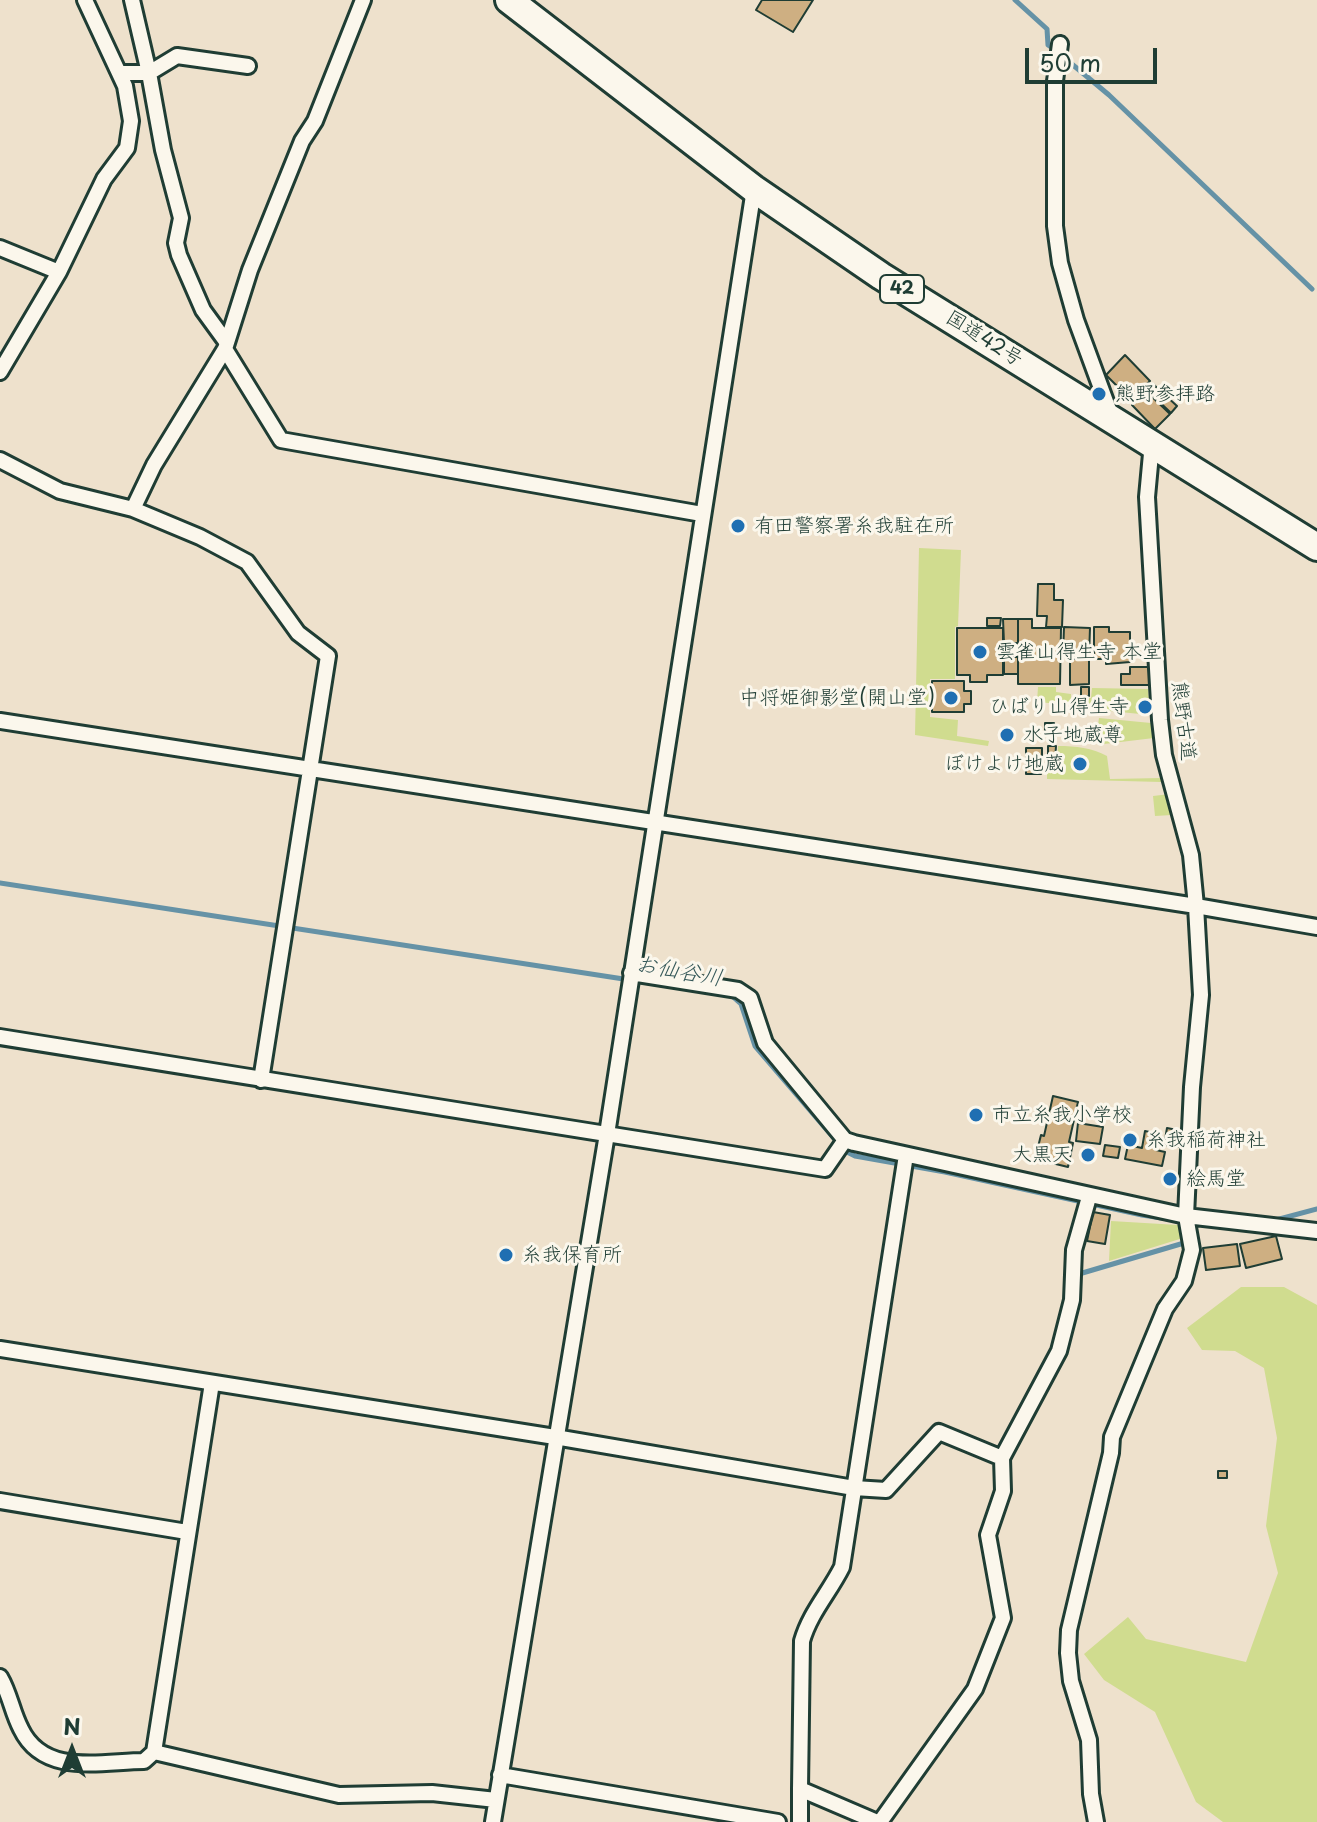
<!DOCTYPE html>
<html>
<head>
<meta charset="utf-8">
<style>
  body { margin:0 }
  #map { position:relative; width:1317px; height:1822px; overflow:hidden; background:#eee1cc; font-family:"Playpen Sans",sans-serif }
  canvas { display:block }
  .north { position:absolute; left:32px; top:1710px; width:80px; height:80px; -webkit-text-stroke:6px #fbf7ec; paint-order:stroke; rotate:0deg; font-size:22px; font-weight:700; line-height:32px; text-align:center; color:#1f3d34 }
  .north::after { content:''; display:block; margin:auto; width:28px; height:36px; background:#1f3d34; clip-path:polygon(50% 0,100% 100%,50% 72%,0 100%) }
  .scale { position:absolute; left:1025px; top:48px; width:132px; height:36px; box-sizing:border-box; border:4px solid #1f3d34; border-top:0; padding-left:10px; font-size:24px; line-height:28px; white-space:nowrap; color:#1f3d34; -webkit-text-stroke:6px #fbf7ec; paint-order:stroke }
</style>
</head>
<body>
<div id="map">
<canvas width="1317" height="1822"></canvas>
<div class="north">N</div>
<div class="scale">50 m</div>
</div>
<script>
const context = document.querySelector('canvas').getContext('2d');
context.lineJoin = 'round';
function fillPath(path, color) { context.fillStyle = color; context.fill(path, 'evenodd'); }
function trace(path, color, width, dash) { context.strokeStyle = color; context.lineWidth = width; context.lineCap = dash ? 'butt' : 'round'; context.setLineDash(dash || []); context.stroke(path); }
function write(font, color, halo, rows, align = 'center') {
  context.font = font + ' "Playpen Sans","Klee One",sans-serif'; context.lineWidth = 6; context.setLineDash([]); context.textBaseline = 'middle'; context.strokeStyle = halo; context.fillStyle = color; for (const [text, x, y, turn = 0] of rows) {
    context.save(); context.translate(x, y); context.rotate((+turn || 0) * Math.PI / 180); context.textAlign = isNaN(turn) ? turn : align; if (halo) context.strokeText(text, 0, 0); context.fillText(text, 0, 0); context.restore();
  }
}
fillPath(new Path2D(`
  M919,548L961,550L958,626L955,627V679H930V717L958,720L957,736L989,741L988,746L915,735Z
  M1038,687H1056V692L1071,694V705L1037,702Z
  M1092,688L1148,689L1150,715L1080,708V698H1091Z
  M1099,718L1151,723L1154,738L1104,744L1096,738Z
  M1058,746C1076,746 1092,748 1107,756L1110,779L1161,778V782L1047,779V765L1057,764Z
  M1170,794L1172,815L1155,816L1153,796Z
  M1111,1221L1178,1225L1183,1238L1109,1261Z
  M1241,1287H1284L1317,1305V1822H1223L1196,1802L1155,1712L1104,1680L1084,1654L1128,1617L1146,1639L1246,1662L1278,1573L1266,1526L1277,1438L1264,1368L1235,1351L1202,1350L1187,1328Z`), '#d0dc8f');
trace(new Path2D(`
  M1015,0L1047,29L1048,45L1051,47
  M1061,55L1109,95L1312,289
  M0,883L682,988
  M731,995L741,1004L755,1046L845,1151L855,1156L945,1172L1142,1215L1175,1220
  M1272,1221L1317,1209
  M1189,1223L1230,1227
  M1079,1274L1184,1243`), '#6592a6', 5);
const building = new Path2D(`
  M762,0H813L793,32L756,10Z
  M1125,355L1150,381L1131,400L1106,375Z
  M1153,384L1177,406L1171,413L1147,390Z
  M1146,391L1170,414L1155,429L1132,405Z
  M1038,584H1054V600H1063L1062,627H1046L1047,616H1037Z
  M987,618H1001L1000,626H987Z
  M1003,619H1018V643H1004Z
  M1018,619H1032V628H1061L1060,684H1018Z
  M1064,627L1090,628L1089,656H1063Z
  M1094,627H1109V632H1130V662L1106,664V659H1094Z
  M957,628H1003V675H987V682H970V675H957Z
  M1004,657H1018V674H1004Z
  M1070,659H1089V684L1070,685Z
  M1130,667H1149V685H1121V674H1130Z
  M932,681H964V691H971V704H964V712H932Z
  M1081,687H1089V696H1081Z
  M1045,723H1054V732H1045Z
  M1048,746H1056L1055,762H1048Z
  M1026,748H1042V759H1026Z
  M1026,762H1040L1041,774H1026Z
  M1053,1096L1078,1102L1069,1142L1073,1143L1068,1167L1035,1159L1041,1135L1044,1136Z
  M1078,1123L1103,1127L1100,1144L1076,1141Z
  M1167,1128L1182,1131L1180,1147L1164,1145Z
  M1145,1131L1158,1134L1156,1150L1165,1152L1162,1166L1125,1159L1128,1145L1142,1148Z
  M1105,1145L1120,1147L1118,1158L1103,1156Z
  M1084,1151L1093,1152L1092,1159L1083,1157Z
  M1167,1172L1175,1174L1173,1185L1165,1183Z
  M1093,1212L1110,1215L1105,1244L1087,1241Z
  M1276,1236L1282,1259L1246,1268L1240,1244Z
  M1237,1244L1240,1266L1206,1270L1203,1248Z
  M1218,1471H1227V1478H1218Z`);
fillPath(building, '#ceaf82');
trace(building, '#1f3d34', 2);
const street = new Path2D(`
  M132,0L149,73L163,150L181,218L176,243L179,255L203,310L227,343
  M1060,44L1055,81V226L1060,263L1076,320L1112,418
  M119,73H149L177,56L248,66
  M0,248L59,272
  M225,349L281,440L702,514
  M0,372L59,272L104,179L127,148L131,121L125,86L85,0
  M0,460L60,491L133,509L200,537L247,562L298,633L328,656L261,1080
  M133,509L154,465L225,349L250,270L302,141L315,121L363,0
  M0,721L1196,906L1317,927
  M631,973L738,990L750,998L765,1043L845,1140L854,1143L1186,1216L1317,1231
  M0,1037L825,1169L845,1140
  M0,1349L555,1437L854,1488L886,1490L939,1432L1002,1458
  M212,1383L154,1752L339,1795L432,1793L496,1800
  M0,1501L187,1532
  M0,1677C10,1694 12,1712 21,1729C44,1777 103,1761 144,1761L154,1752
  M500,1775L778,1822
  M800,1789L802,1641C810,1613 829,1593 842,1567L906,1155
  M493,1822L607,1134L754,189
  M800,1822V1789L877,1822
  M880,1822L975,1689L1003,1618L988,1535L1003,1491L1002,1458L1059,1351L1072,1300L1074,1250L1089,1197
  M1096,1822L1091,1794L1089,1740L1071,1681L1068,1653L1069,1630L1111,1453L1112,1437L1165,1309L1184,1281L1192,1250L1186,1216L1192,1087L1201,995L1196,906L1191,855L1164,755L1160,720L1147,497L1152,443`);
const highway = new Path2D(`
  M509,0L754,189L881,276L1317,547`);
trace(street, '#1f3d34', 20);
trace(highway, '#1f3d34', 32);
trace(street, '#fbf7ec', 14);
trace(highway, '#fbf7ec', 26);
for (const [x, y, r, color] of [
  [1099,394,8,"#1f6fb2"],
  [738,526,8,"#1f6fb2"],
  [980,652,8,"#1f6fb2"],
  [951,698,8,"#1f6fb2"],
  [1145,707,8,"#1f6fb2"],
  [1007,735,8,"#1f6fb2"],
  [1080,764,8,"#1f6fb2"],
  [976,1115,8,"#1f6fb2"],
  [1130,1140,8,"#1f6fb2"],
  [1088,1155,8,"#1f6fb2"],
  [1170,1179,8,"#1f6fb2"],
  [506,1255,8,"#1f6fb2"]
]) { const dot = new Path2D(); dot.arc(x, y, r, 0, 2 * Math.PI); context.fillStyle = color; context.fill(dot); trace(dot, '#fbf7ec', 3); }
for (const [x, y, w] of [
  [902,289,44]
]) { const box = new Path2D(); box.roundRect(x - w / 2, y - 14, w, 28, 6); context.fillStyle = '#fbf7ec'; context.fill(box); trace(box, '#1f3d34', 2); }
write('bold 18px', '#1f3d34', null, [
  ["42",902,289]
]);
write('20px', '#1f3d34', '#fbf7ec', [
  ["国道42号",984,339,32],
  ["熊野古道",1183,721,83]
]);
write('20px', '#1f3d34', '#fbf7ec', [
  ["熊野参拝路",1115,394],
  ["有田警察署糸我駐在所",754,526],
  ["雲雀山得生寺 本堂",996,652],
  ["中将姫御影堂(開山堂)",935,698,"right"],
  ["ひばり山得生寺",1129,707,"right"],
  ["水子地蔵尊",1023,735],
  ["ぼけよけ地蔵",1064,764,"right"],
  ["市立糸我小学校",992,1115],
  ["糸我稲荷神社",1146,1140],
  ["大黒天",1072,1155,"right"],
  ["絵馬堂",1186,1179],
  ["糸我保育所",522,1255]
], 'left');
write('italic 22px', '#36595a', '#fbf7ec', [
  ["お仙谷川",679,972,10]
]);
</script>
</body>
</html>
